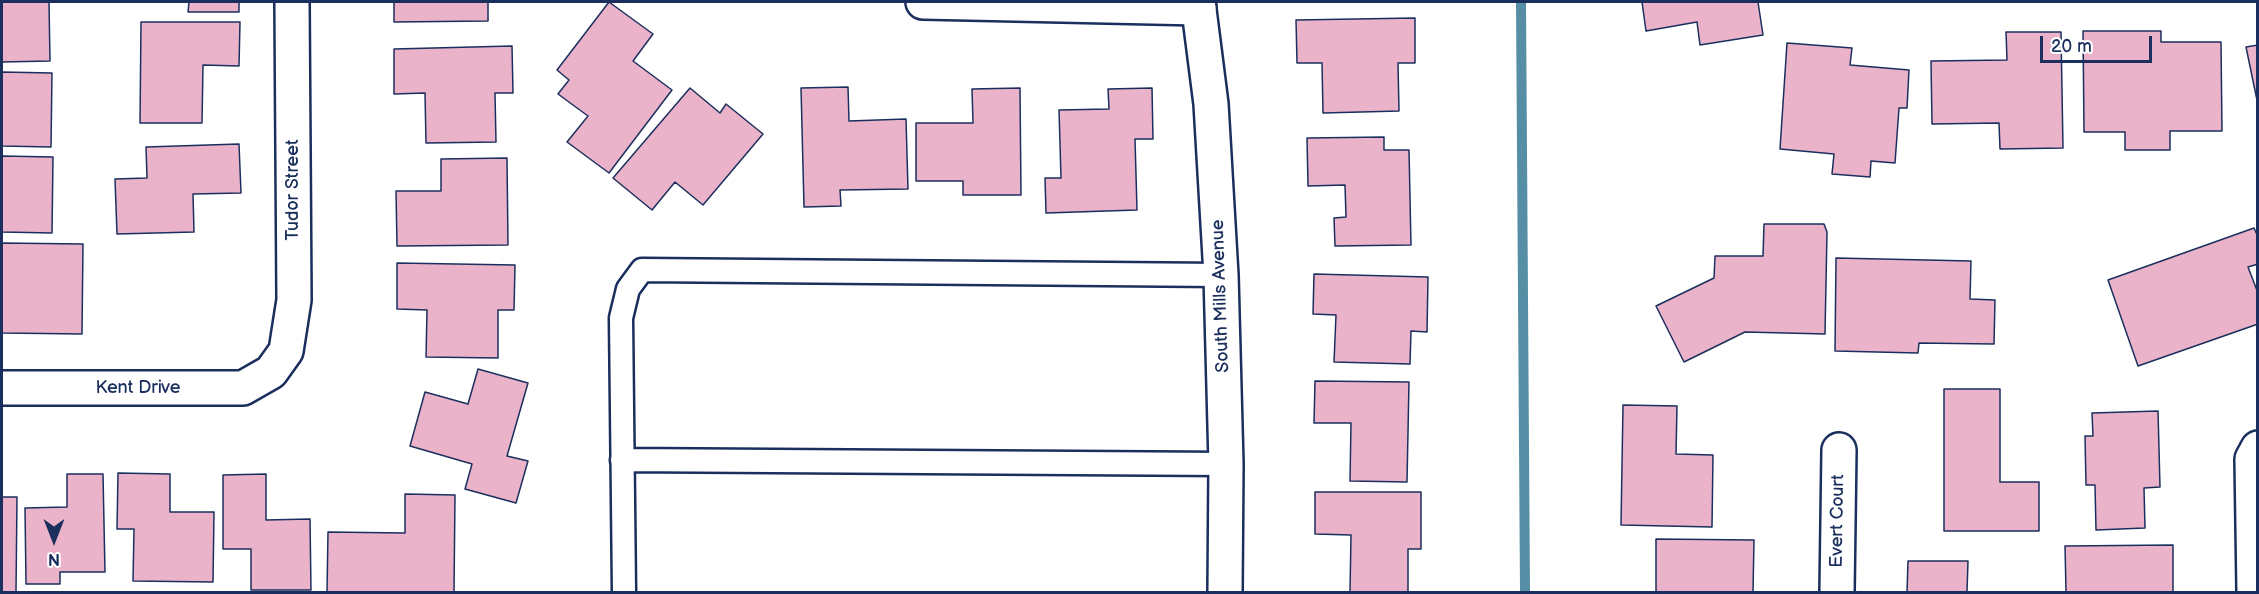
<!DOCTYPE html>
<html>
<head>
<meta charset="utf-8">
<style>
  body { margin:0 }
  #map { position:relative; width:2259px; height:594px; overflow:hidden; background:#fff; font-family:"Balsamiq Sans",sans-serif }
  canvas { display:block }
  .frame { position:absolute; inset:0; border:3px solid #1b2f5e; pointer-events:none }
  .north { position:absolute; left:24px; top:510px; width:60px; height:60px; -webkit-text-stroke:4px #fff; paint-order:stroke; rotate:180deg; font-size:16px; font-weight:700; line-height:24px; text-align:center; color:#1b2f5e }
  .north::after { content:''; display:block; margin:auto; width:21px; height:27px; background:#1b2f5e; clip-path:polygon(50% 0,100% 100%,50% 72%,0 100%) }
  .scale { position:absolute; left:2040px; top:36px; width:112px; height:27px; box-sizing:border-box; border:3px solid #1b2f5e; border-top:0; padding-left:8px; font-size:18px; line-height:21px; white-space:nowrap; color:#1b2f5e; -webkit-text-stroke:4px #fff; paint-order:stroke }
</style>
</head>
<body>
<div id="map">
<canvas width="2259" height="594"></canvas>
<div class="frame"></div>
<div class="north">N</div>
<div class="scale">20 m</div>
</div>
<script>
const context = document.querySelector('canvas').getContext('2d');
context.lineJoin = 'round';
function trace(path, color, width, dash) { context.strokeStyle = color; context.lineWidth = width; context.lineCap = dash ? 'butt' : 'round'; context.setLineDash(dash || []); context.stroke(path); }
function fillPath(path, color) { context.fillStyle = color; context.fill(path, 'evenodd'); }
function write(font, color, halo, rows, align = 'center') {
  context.font = font + ' "Balsamiq Sans",sans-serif'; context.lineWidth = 4.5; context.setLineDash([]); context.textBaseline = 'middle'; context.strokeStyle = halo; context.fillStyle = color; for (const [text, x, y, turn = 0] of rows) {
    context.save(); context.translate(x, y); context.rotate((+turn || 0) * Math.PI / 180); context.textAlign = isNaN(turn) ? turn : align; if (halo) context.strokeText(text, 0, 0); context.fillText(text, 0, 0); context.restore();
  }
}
trace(new Path2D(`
  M1521,2L1525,592`), '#558ea5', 10);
const building = new Path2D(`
  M2,2H49L50,61L2,62Z
  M189,2H239V12H188Z
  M394,2H488V21L394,22Z
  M609,2L653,34L633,61L672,90L609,173L567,142L588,116L558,94L569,80L557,70Z
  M1642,2H1758L1763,35L1700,45L1697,22L1646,31Z
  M1415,18V63H1398L1399,111L1323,113L1322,63H1297L1296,20Z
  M141,22H240L239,66L203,65L202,123H140Z
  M2083,31H2161V42H2221L2222,131H2170V150H2125V132H2084Z
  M2006,32H2061L2063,148L2000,149L1999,123L1932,124L1931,61L2007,60Z
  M1787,43L1852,48L1850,65L1909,70L1907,108H1899L1895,163L1871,161L1870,177L1832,174L1834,154L1780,149Z
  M2258,45V105L2246,47Z
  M512,46L513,93H495L496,142L426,143L425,93L394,94V49Z
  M2,72L52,73L51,147L2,146Z
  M848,87L849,121L906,119L908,189L840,190L841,206L804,207L801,88Z
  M690,88L720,113L726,104L763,134L703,205L675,182L652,210L613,178Z
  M1020,88L1021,195H963V181H916V123H973L972,89Z
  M1152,88L1153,139H1135L1137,210L1046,213L1045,178H1061L1059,110L1109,109L1108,89Z
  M1384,137V150H1409L1411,245L1335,246L1334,218L1346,217L1345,185L1308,186L1307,138Z
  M239,144L241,193L193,194L194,232L117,234L115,179L147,178L146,147Z
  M2,156L53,157L52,233L2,232Z
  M507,158L508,245L397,246L396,191H441V159Z
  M1764,224H1824L1827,232L1825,334L1745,332L1684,362L1656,306L1714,278L1715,256H1763Z
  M2254,228L2258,237V264L2248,267L2258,293V324L2138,366L2108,280Z
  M2,243L83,244L82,334L2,333Z
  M1836,258L1971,261L1970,299L1995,300L1994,344L1919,343L1918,353L1835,351Z
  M397,263L515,265L514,310H498V358L426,357L427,310L397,309Z
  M1314,274L1428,277L1427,332L1411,331L1410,364L1334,362L1336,315L1313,314Z
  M478,369L528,383L507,456L528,461L516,503L465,489L472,464L410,446L425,392L468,404Z
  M1315,381L1409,382L1407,482L1350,481L1351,423H1314Z
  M1944,389H2000V482H2039V531H1944Z
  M1623,405L1677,406L1676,454L1713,455L1712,527L1621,525Z
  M2158,411L2160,487L2144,488L2145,528L2096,530L2095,485H2086L2085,436H2093L2092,413Z
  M118,473L170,474V512H214L213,582L133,581L134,529H117Z
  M67,474H103L105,572H60V584H26L25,508L67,507Z
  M266,474V520L310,519L311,590H251V549H223V475Z
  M1315,492H1421V549H1408V592H1350L1351,535L1315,534Z
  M405,494L455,495L454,592H327L328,532L405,533Z
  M2,497H17L16,592H2Z
  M1656,539L1754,540L1753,592H1656Z
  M2173,545V592H2066L2065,546Z
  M1908,561H1968L1967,592H1907Z`);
fillPath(building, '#eab3c9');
trace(building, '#1b2f5e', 1.5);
const service = new Path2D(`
  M622,460L1226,464
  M624,592L621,318L628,289L642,270L1221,275`);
const minor = new Path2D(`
  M923,2L1199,8
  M2,388H243L271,372L286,351L294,300L292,2
  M1837,592L1839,450
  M2254,592L2252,459L2258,448`);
const tertiary = new Path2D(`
  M1198,2L1211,104L1221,275L1226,464L1225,592`);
trace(service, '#1b2f5e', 27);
trace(minor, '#1b2f5e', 38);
trace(tertiary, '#1b2f5e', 38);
trace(service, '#fff', 22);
trace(minor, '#fff', 33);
trace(tertiary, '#fff', 33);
write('18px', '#1b2f5e', '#fff', [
  ["Tudor Street",293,190,-90],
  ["South Mills Avenue",1221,296,-92],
  ["Kent Drive",138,388],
  ["Evert Court",1838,521,-89]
]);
</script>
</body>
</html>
